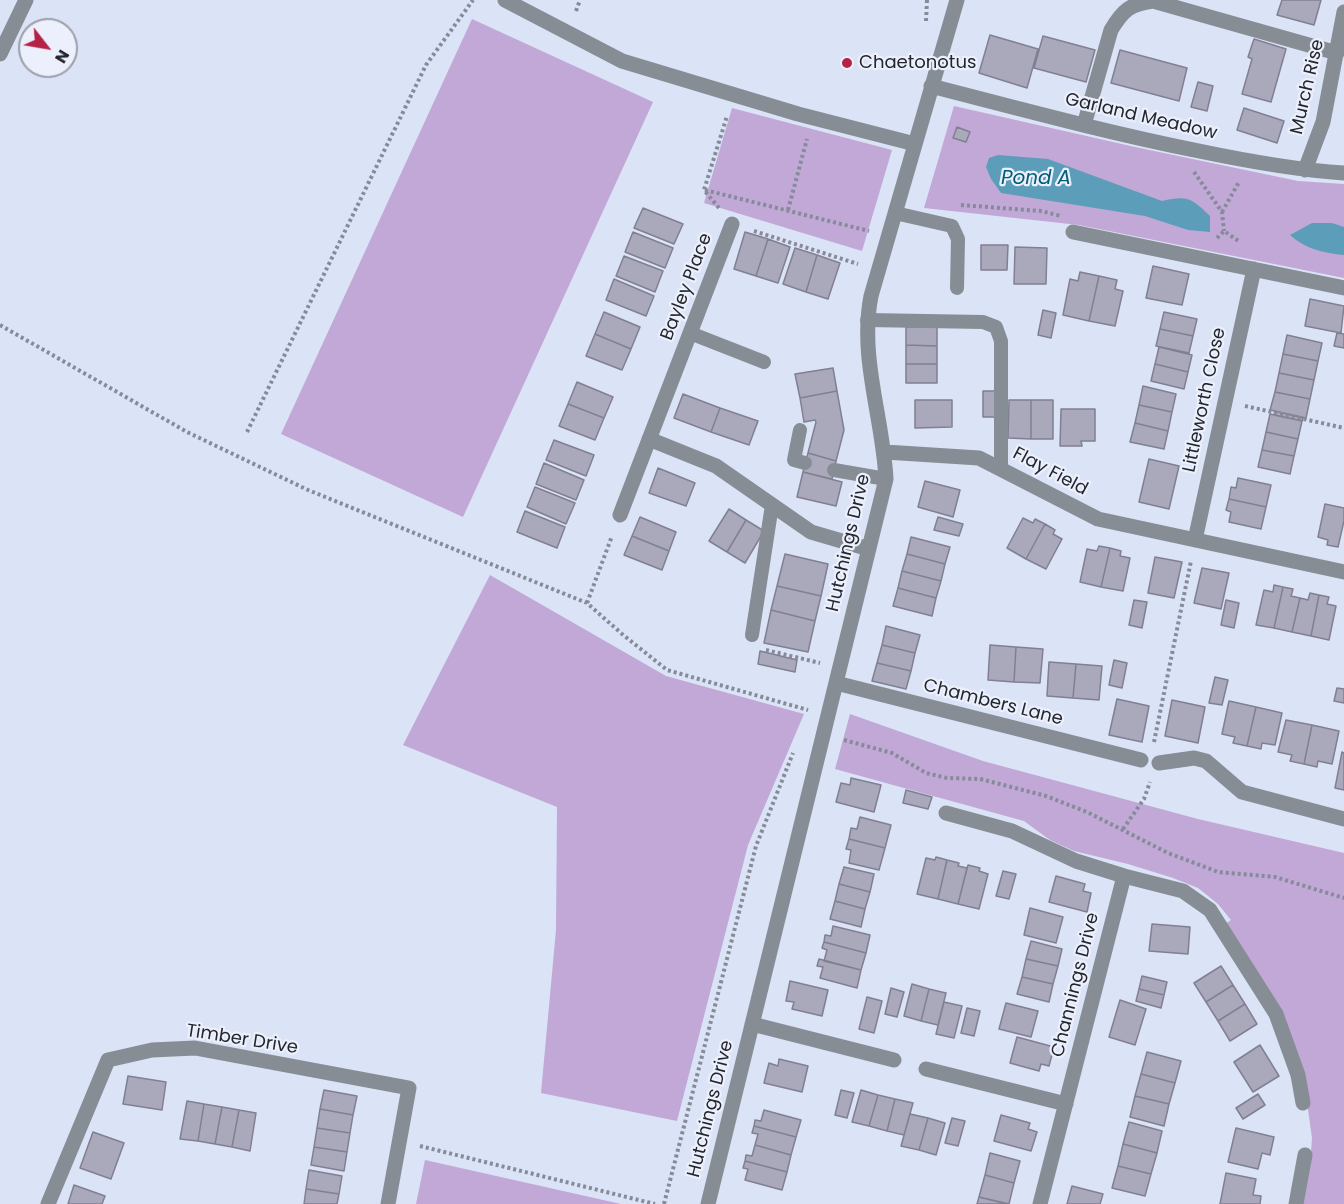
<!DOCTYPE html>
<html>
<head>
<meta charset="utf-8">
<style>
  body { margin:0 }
  #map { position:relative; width:1344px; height:1204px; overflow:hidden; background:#dbe3f6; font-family:Poppins,sans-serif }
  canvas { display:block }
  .north { position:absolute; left:18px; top:18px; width:60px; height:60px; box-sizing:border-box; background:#ecf0fc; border:2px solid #9c9fa9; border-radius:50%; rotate:121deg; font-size:16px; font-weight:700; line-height:24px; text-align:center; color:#23262d }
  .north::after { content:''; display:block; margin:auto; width:21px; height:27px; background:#b42248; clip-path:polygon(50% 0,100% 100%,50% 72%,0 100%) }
</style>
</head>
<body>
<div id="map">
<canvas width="1344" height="1204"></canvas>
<div class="north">N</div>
</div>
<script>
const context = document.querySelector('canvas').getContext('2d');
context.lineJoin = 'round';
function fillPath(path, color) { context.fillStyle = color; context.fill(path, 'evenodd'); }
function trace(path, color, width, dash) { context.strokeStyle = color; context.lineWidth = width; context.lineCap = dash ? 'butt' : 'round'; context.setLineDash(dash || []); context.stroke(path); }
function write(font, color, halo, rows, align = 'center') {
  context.font = font + ' Poppins,sans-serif'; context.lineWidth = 4.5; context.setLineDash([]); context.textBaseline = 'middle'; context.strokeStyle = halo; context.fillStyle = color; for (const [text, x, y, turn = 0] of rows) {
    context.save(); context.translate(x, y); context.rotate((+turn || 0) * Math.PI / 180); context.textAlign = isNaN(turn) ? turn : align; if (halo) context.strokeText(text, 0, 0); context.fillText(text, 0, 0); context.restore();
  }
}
fillPath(new Path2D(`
  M472,19L653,102L463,517L281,434Z
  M954,106L1135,147L1298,181L1344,184V278L1079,225L924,208Z
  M732,108L892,150L862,251L704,203Z
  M490,575L666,676L804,714L748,845L677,1121L541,1093L556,930L557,807L403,745Z
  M850,714L983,761L1198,819L1344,853V1204H1303L1310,1167L1312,1138L1303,1074L1225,924L1231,920L1218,904L1198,888L1173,878L1128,864L1074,851L1050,840L1024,821L835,769Z
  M425,1160L621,1204H416Z`), '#c1a8d6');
fillPath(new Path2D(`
  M998,155L1048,159L1162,201C1187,195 1192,198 1210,216V232L1188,230L1145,216L1001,193L991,179L986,167L989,158Z
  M1312,223H1332L1344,227V255C1324,253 1305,249 1290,235Z`), '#5c9eb9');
const building = new Path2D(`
  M1282,0H1321L1314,25L1277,15Z
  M990,35L1038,49L1027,88L979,73Z
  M1043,36L1095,50L1086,82L1034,68Z
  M1254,39L1286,49L1271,102L1242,94L1252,59L1248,57Z
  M1120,50L1187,68L1179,101L1111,83Z
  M1198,82L1213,86L1207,111L1191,107Z
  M1244,108L1284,121L1277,143L1237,130Z
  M957,127L970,132L966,142L953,138Z
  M643,208L683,224L674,244L634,228Z
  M633,232L673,248L665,268L625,252Z
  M745,232L768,239L756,276L734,269Z
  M768,239L790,247L778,283L756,276Z
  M981,245H1008L1007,270H981Z
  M1015,247L1047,248L1046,284H1014Z
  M795,248L817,255L806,292L783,284Z
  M817,255L840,263L828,299L806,292Z
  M624,256L663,271L655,292L616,276Z
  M1153,266L1189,274L1182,305L1146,298Z
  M1080,272L1099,276L1089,321L1063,315L1070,279L1078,281Z
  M1099,276L1117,280L1115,289L1123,291L1115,326L1089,321Z
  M614,279L654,296L646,316L606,300Z
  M1310,299L1344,306L1341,333L1305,326Z
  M1043,310L1056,313L1051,338L1038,335Z
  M604,312L640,327L631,349L595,334Z
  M1164,312L1197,319L1193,336L1160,329Z
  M906,327H937V346L906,345Z
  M1160,329L1193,336L1189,353L1156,346Z
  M1337,333L1344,334V348L1334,346Z
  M595,334L631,349L622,370L586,356Z
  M1287,335L1322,343L1318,361L1283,354Z
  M906,345L937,346V364H906Z
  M1159,347L1192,355L1188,372L1155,364Z
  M1283,354L1318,361L1314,380L1279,373Z
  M906,364H937V383H906Z
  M1155,364L1188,372L1184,389L1151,381Z
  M833,368L837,391L800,398L795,374Z
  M1279,373L1314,380L1310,399L1275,392Z
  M577,382L613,397L604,418L568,404Z
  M1143,386L1176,394L1172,412L1139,405Z
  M837,391L844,430L836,461L808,453L816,422L815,420L804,422L800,398Z
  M983,391H996V417H983Z
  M1275,392L1310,399L1306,418L1270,410Z
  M683,394L720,408L711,432L674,418Z
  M915,400H952V427L915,428Z
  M1009,400H1031V439L1008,438Z
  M1031,400H1053V439H1031Z
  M568,404L604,418L595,440L559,426Z
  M1139,405L1172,412L1168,431L1135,423Z
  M720,408L758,421L749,445L711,432Z
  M1061,409H1095V441H1081L1082,446H1060Z
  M1275,411L1303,418L1302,421L1274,415Z
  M1270,414L1302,421L1298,439L1266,432Z
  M1135,423L1168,431L1164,449L1130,442Z
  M1266,432L1298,439L1294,456L1262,450Z
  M554,440L594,455L586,476L546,460Z
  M1262,450L1294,456L1290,474L1258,467Z
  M808,453L836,461L832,479L803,472Z
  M1149,459L1179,466L1169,509L1139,502Z
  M544,463L584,480L576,500L536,484Z
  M658,468L695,483L686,506L649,493Z
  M803,472L842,482L836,506L797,497Z
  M1238,478L1271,485L1266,507L1229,499L1231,487L1236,488Z
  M925,481L960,490L953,517L918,507Z
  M535,487L575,503L566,524L527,507Z
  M1229,499L1266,507L1261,529L1229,522L1231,512L1226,510Z
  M1325,504L1344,508V521L1338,547L1327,545L1328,540L1318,537Z
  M729,509L746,520L727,552L709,541Z
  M525,511L565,527L557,548L517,532Z
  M640,517L676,532L669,551L632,536Z
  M938,517L963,524L959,536L934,530Z
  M1023,518L1033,523L1035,519L1045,524L1026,559L1007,548Z
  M746,520L764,531L745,563L727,552Z
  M1045,524L1055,530L1053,534L1062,539L1046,569L1026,559Z
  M632,536L669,551L662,570L624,555Z
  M911,537L950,547L945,564L907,554Z
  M1099,546L1110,548L1101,587L1080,582L1087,549L1097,551Z
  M1110,548L1121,551L1120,556L1130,558L1123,591L1101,587Z
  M785,554L828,564L821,596L777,586Z
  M907,554L945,564L941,581L902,571Z
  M1155,557L1182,562L1174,598L1148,593Z
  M1202,568L1229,573L1221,609L1194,603Z
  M902,571L941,581L936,598L898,588Z
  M1274,585L1283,587L1274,628L1256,625L1264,590L1273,592Z
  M777,586L821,596L815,621L771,610Z
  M1283,587L1293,589L1291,596L1300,598L1292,632L1274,628Z
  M898,588L936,598L932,616L893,606Z
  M1310,593L1319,595L1311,636L1292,632L1300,598L1308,600Z
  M1319,595L1329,597L1327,604L1336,606L1329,640L1311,636Z
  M1134,600L1147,602L1142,628L1129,625Z
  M1226,600L1239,603L1234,628L1221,625Z
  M771,610L815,621L808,652L764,643Z
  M886,626L920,635L915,653L882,645Z
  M882,645L915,653L911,671L877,663Z
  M990,645L1016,647L1014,682L988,680Z
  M1016,647L1043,649L1040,683L1014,682Z
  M760,651L797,660L795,672L758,664Z
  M1114,660L1127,663L1122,688L1109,685Z
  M1049,662L1076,664L1073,698L1047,696Z
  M877,663L911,671L906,689L872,681Z
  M1076,664L1102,666L1099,700L1073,698Z
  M1215,677L1228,680L1222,705L1209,703Z
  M1337,688L1344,689V703L1334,701Z
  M1117,699L1149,706L1142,742L1109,735Z
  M1172,700L1205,707L1198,743L1165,736Z
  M1229,701L1256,707L1247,746L1233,743L1235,737L1222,734Z
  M1256,707L1282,713L1275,745L1262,743L1261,749L1247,746Z
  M1286,720L1312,725L1304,764L1290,761L1292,755L1278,752Z
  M1312,725L1339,731L1332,764L1318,761L1317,767L1304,764Z
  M1342,752L1344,753V790L1335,788Z
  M851,778L881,785L874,812L836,802L841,783L850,785Z
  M906,790L932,797L928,809L903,803Z
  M860,817L891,825L885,848L849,839L851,828L857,829Z
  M849,839L885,848L879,870L849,863L851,850L846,849Z
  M936,857L947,860L938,899L917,894L926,858L935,860Z
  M947,860L959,863L958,866L967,868L958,904L938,899Z
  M968,865L980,868L979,871L988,874L979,909L958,904Z
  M844,867L874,874L870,892L839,884Z
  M1003,871L1016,874L1009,899L996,896Z
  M1056,876L1085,884L1083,891L1091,893L1087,912L1049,902Z
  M839,884L870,892L865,909L835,901Z
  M835,901L865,909L861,927L830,919Z
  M1030,908L1063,917L1056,943L1024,935Z
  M1152,924L1190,927L1188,954L1149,951Z
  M833,926L870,935L866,953L824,942L825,935L831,936Z
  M1031,941L1062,949L1058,966L1026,959Z
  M824,942L866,953L861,970L824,961L827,950L822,948Z
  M819,959L861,970L857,988L820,978L823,967L817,966Z
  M1026,959L1058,966L1053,984L1022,977Z
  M1221,966L1233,985L1206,1002L1194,983Z
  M1142,976L1167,982L1164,995L1139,989Z
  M1022,977L1053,984L1049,1002L1017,994Z
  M790,981L828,990L822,1016L792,1009L794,1002L786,1001Z
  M912,984L929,989L921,1021L904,1016Z
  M1233,985L1245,1004L1218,1021L1206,1002Z
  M891,988L904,992L897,1017L885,1014Z
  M929,989L946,993L938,1025L921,1021Z
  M1139,989L1164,995L1161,1008L1136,1001Z
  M867,997L882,1001L874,1033L859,1029Z
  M1120,1000L1146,1009L1135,1045L1109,1037Z
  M944,1002L962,1006L954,1038L936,1034Z
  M1006,1003L1038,1011L1031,1037L999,1029Z
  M1245,1004L1257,1024L1230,1041L1218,1021Z
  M967,1008L980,1011L974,1036L961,1033Z
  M1017,1037L1054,1047L1049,1066L1041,1064L1039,1071L1010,1063Z
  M1260,1045L1279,1076L1253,1092L1234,1062Z
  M1147,1052L1181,1061L1175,1083L1141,1074Z
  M779,1059L808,1066L802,1092L764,1083L769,1063L778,1066Z
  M1141,1074L1175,1083L1169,1104L1135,1096Z
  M128,1076L166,1082L162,1110L123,1104Z
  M324,1090L357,1096L353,1115L320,1109Z
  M841,1090L854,1093L847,1118L835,1115Z
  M861,1090L878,1095L869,1126L852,1122Z
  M1258,1094L1265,1105L1243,1119L1236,1108Z
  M878,1095L895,1099L887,1131L869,1126Z
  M1135,1096L1169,1104L1164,1126L1130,1117Z
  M895,1099L913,1103L904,1135L887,1131Z
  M187,1101L204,1104L198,1141L180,1139Z
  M204,1104L222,1107L215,1144L198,1141Z
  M222,1107L239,1110L232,1147L215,1144Z
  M320,1109L353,1115L350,1133L317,1128Z
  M239,1110L256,1113L250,1151L232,1147Z
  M764,1110L801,1120L796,1137L754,1126L755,1120L761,1121Z
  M910,1114L928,1118L919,1150L901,1146Z
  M1001,1115L1030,1123L1028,1129L1037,1132L1031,1151L994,1141Z
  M928,1118L945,1123L936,1155L919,1150Z
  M952,1118L965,1121L958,1146L945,1143Z
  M1129,1122L1162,1131L1157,1153L1123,1144Z
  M754,1126L796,1137L791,1155L755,1145L758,1134L752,1133Z
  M317,1128L350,1133L347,1152L314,1147Z
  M1236,1128L1274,1137L1270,1155L1262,1153L1258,1169L1228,1162Z
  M93,1132L124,1143L111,1179L80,1168Z
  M1123,1144L1157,1153L1151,1174L1118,1166Z
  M755,1145L791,1155L787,1172L745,1161L746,1155L752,1156Z
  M314,1147L347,1152L344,1171L311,1165Z
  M990,1153L1020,1161L1014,1183L985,1175Z
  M745,1161L787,1172L782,1190L745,1180L748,1169L743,1168Z
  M1118,1166L1151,1174L1145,1196L1112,1188Z
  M309,1170L342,1176L339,1194L306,1189Z
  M1226,1173L1256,1179L1253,1195L1261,1196L1260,1204H1220Z
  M985,1175L1014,1183L1009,1204L979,1197Z
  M74,1185L105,1196L102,1204H68Z
  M1072,1186L1103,1194L1100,1204H1067Z
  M306,1189L339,1194L337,1204H304Z
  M979,1197L1007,1204H977Z`);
fillPath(building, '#aaa9bc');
trace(building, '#817f92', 1.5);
trace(new Path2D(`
  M576,11L580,0
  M926,21L927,0
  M1194,172L1222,212L1224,231
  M705,190L869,231
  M961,205L1041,211L1061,216
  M719,208L704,190L727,116
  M788,210L807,139
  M1222,212L1239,182
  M754,231L858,264
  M1217,238L1224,231L1240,242
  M0,325L187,432L308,490L587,603L622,634L667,670L808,710
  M1245,406L1344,428
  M247,432L426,65L473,0
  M587,603L612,536
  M766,650L820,663
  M844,740L892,753L926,773L947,778L980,779L1046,796L1087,812L1168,853L1218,872L1275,877L1344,898
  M1154,742L1191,561
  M1123,829L1144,799L1150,782
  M420,1146L655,1204
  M664,1204L756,846L793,753`), '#868b99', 4, [3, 3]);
trace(new Path2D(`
  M895,213L952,226L958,239L957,288
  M867,320L983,322L996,327L1001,341V468
  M690,333L764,362
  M800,430L794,460L805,463
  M834,470L886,479
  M752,635L772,505`), '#878d94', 14);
trace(new Path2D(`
  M505,0L622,61L798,114L915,144
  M0,54L26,0
  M931,86C1020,109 1109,133 1199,151C1247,161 1295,170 1344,173
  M1084,125L1111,30C1123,10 1130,4 1153,1L1337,53
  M1305,170L1323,122L1344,12
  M1073,232L1344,288
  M649,439L716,466L811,532L869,549
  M885,452L979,458L1098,519L1344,572
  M620,515L732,224
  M1195,540L1254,269
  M836,683L1141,760
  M1159,763L1194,758L1206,761L1242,792L1344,819
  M946,813L1012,831L1076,861L1124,876L1183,891L1210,910L1276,1014L1298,1075L1303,1103
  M752,1024L894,1060
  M926,1069L1066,1104
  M48,1204L108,1060L152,1050L195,1048L409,1088L388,1204
  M708,1204L886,479C883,418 859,357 871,296L957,0
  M1040,1204L1124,876
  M1296,1204L1305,1155`), '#878d94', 15);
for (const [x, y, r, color] of [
  [847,63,6,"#b42248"]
]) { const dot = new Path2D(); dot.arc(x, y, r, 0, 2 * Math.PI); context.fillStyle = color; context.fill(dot); trace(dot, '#ecf0fc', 2); }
write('18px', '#23262d', '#ecf0fc', [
  ["Chaetonotus",859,63]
], 'left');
write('18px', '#23262d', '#ecf0fc', [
  ["Murch Rise",1308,87,-77],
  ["Garland Meadow",1141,117,13],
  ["Bayley Place",687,287,-69],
  ["Littleworth Close",1205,400,-78],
  ["Flay Field",1050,472,28],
  ["Hutchings Drive",849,543,-77],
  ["Chambers Lane",993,703,14],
  ["Channings Drive",1076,985,-76],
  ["Timber Drive",242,1040,9],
  ["Hutchings Drive",711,1109,-76]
]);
write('italic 20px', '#005e7a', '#ecf0fc', [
  ["Pond A",1036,179]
]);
</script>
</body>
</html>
